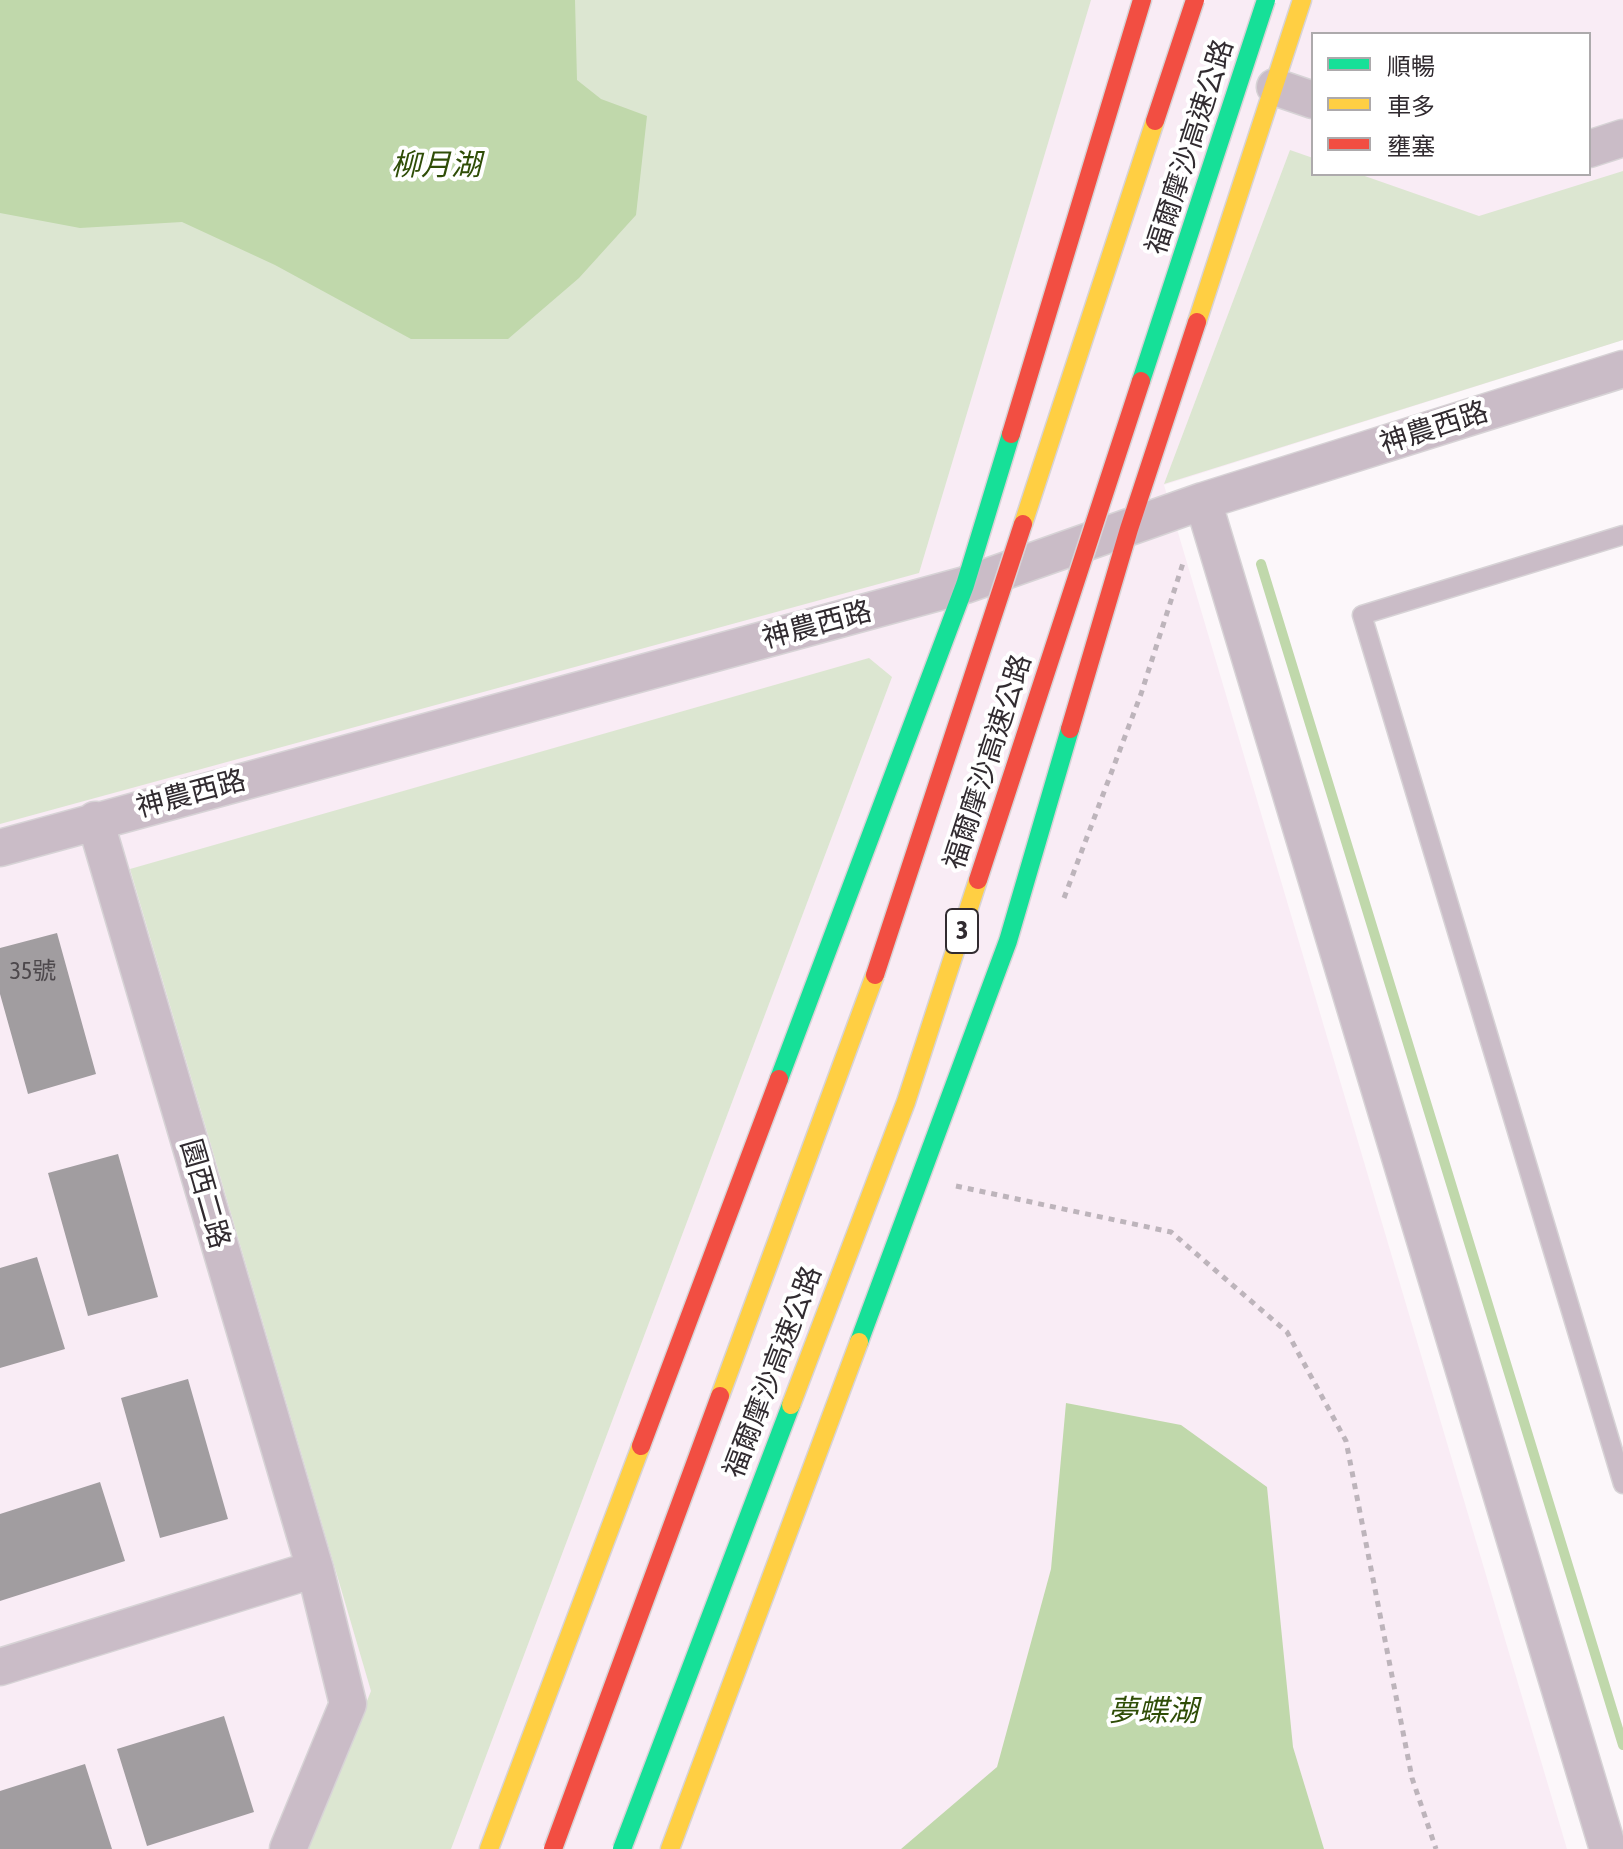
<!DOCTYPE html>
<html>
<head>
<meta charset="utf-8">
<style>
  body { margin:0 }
  #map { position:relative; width:1623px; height:1849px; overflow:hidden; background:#fcf7fa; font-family:"Asap Condensed","Noto Sans TC",sans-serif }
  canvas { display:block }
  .legend { position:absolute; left:1311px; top:32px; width:280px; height:144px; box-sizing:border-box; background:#fff; border:2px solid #adaaac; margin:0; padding:10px 14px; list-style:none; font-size:24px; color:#312b30 }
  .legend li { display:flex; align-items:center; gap:16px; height:40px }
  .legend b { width:40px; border:2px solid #adaaac }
</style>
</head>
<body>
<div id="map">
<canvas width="1623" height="1849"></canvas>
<ul class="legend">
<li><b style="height:10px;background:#16e098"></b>順暢</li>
<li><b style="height:10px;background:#ffcf43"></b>車多</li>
<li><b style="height:10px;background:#f24e42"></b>壅塞</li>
</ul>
</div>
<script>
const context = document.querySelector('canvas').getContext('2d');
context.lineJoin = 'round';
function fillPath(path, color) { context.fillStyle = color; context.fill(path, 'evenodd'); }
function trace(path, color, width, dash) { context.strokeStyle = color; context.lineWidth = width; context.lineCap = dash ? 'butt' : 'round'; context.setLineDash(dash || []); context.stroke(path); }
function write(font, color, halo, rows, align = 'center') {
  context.font = font + ' "Asap Condensed","Noto Sans TC",sans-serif'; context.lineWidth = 8; context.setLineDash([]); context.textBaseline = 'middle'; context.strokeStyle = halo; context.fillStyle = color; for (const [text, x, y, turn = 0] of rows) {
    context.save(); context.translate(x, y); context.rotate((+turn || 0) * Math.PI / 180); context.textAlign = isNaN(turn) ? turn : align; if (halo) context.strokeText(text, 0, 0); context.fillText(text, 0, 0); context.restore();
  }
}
fillPath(new Path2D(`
  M0,0H1623V340L1164,485L1567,1849H0ZM1313,34H1589V174H1313Z`), '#f9ecf5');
fillPath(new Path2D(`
  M0,0H1091L919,573L0,824Z
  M1290,150L1313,158V174H1359L1479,216L1623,171V340L1164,484Z
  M869,658L892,677L451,1849H307L371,1691L130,869Z`), '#dce6d1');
fillPath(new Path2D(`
  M0,0H575L577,80L601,99L647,116L636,215L579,278L508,339H411L275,265L182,222L80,228L0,213Z
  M1066,1403L1181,1425L1267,1487L1293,1747L1324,1849H901L997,1767L1051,1569Z`), '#c0d8ab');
trace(new Path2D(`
  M1261,564L1623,1745`), '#c0d8ab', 10);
fillPath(new Path2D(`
  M57,933L96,1074L28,1094L0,994V948Z
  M118,1154L158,1297L88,1316L48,1173Z
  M37,1257L65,1349L0,1368V1268Z
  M188,1379L228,1519L160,1538L121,1398Z
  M100,1482L125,1561L0,1601V1514Z
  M224,1716L254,1812L147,1846L117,1749Z
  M85,1764L112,1849H0V1791Z`), '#a19da0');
const lane = new Path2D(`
  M1623,535L1362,615L1623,1484`);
const street = new Path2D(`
  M1275,87L1313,100
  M1589,149L1623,138
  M1203,501L1608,1849
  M95,820L315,1569L348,1704L288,1849
  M0,848L965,585L1203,501L1623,369
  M0,1667L315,1569`);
const fast = new Path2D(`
  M779,1079L965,585L1011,434
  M859,1342L1008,941L1070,729`);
const slow = new Path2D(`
  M1197,322L1302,0
  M489,1849L641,1446
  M670,1849L859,1342`);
const jam = new Path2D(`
  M1011,434L1142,0
  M1070,729L1129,529L1197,322
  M641,1446L779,1079`);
trace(lane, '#d7d3d6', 21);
trace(street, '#d7d3d6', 39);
trace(fast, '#d7d3d6', 21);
trace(slow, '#d7d3d6', 21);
trace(jam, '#d7d3d6', 21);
trace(new Path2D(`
  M1064,898L1141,694L1184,560
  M956,1186L1171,1232L1287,1332L1346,1441L1412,1778L1436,1849`), '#bdb4bb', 5, [6, 6]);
trace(lane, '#cabcc7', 18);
trace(street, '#cabcc7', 36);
trace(fast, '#16e098', 18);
trace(slow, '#ffcf43', 18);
trace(jam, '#f24e42', 18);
const fastBridge = new Path2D(`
  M1141,381L1266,0
  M622,1849L791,1405`);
const slowBridge = new Path2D(`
  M1023,524L1155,121
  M720,1396L875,975
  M791,1405L906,1102L978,880`);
const jamBridge = new Path2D(`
  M1155,121L1195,0
  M978,880L1141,381
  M875,975L1023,524
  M553,1849L720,1396`);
trace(fastBridge, '#d7d3d6', 21, []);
trace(slowBridge, '#d7d3d6', 21, []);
trace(jamBridge, '#d7d3d6', 21, []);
trace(fastBridge, '#16e098', 18);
trace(slowBridge, '#ffcf43', 18);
trace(jamBridge, '#f24e42', 18);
write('24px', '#4d484c', null, [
  ["35號",33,971]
]);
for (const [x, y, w] of [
  [962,931,32]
]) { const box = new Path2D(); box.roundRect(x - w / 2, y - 22, w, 44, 6); context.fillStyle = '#fff'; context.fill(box); trace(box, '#312b30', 2); }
write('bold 26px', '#312b30', null, [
  ["3",962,931]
]);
write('28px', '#312b30', '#fff', [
  ["福爾摩沙高速公路",1190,147,-72],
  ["神農西路",1434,428,-18],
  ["神農西路",817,625,-15],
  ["福爾摩沙高速公路",988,762,-72],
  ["神農西路",191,794,-15],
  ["園西二路",205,1194,74],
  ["福爾摩沙高速公路",773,1372,-69]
]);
write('italic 30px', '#2f4d07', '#fff', [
  ["柳月湖",436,166],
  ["夢蝶湖",1153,1712]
]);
</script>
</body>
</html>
